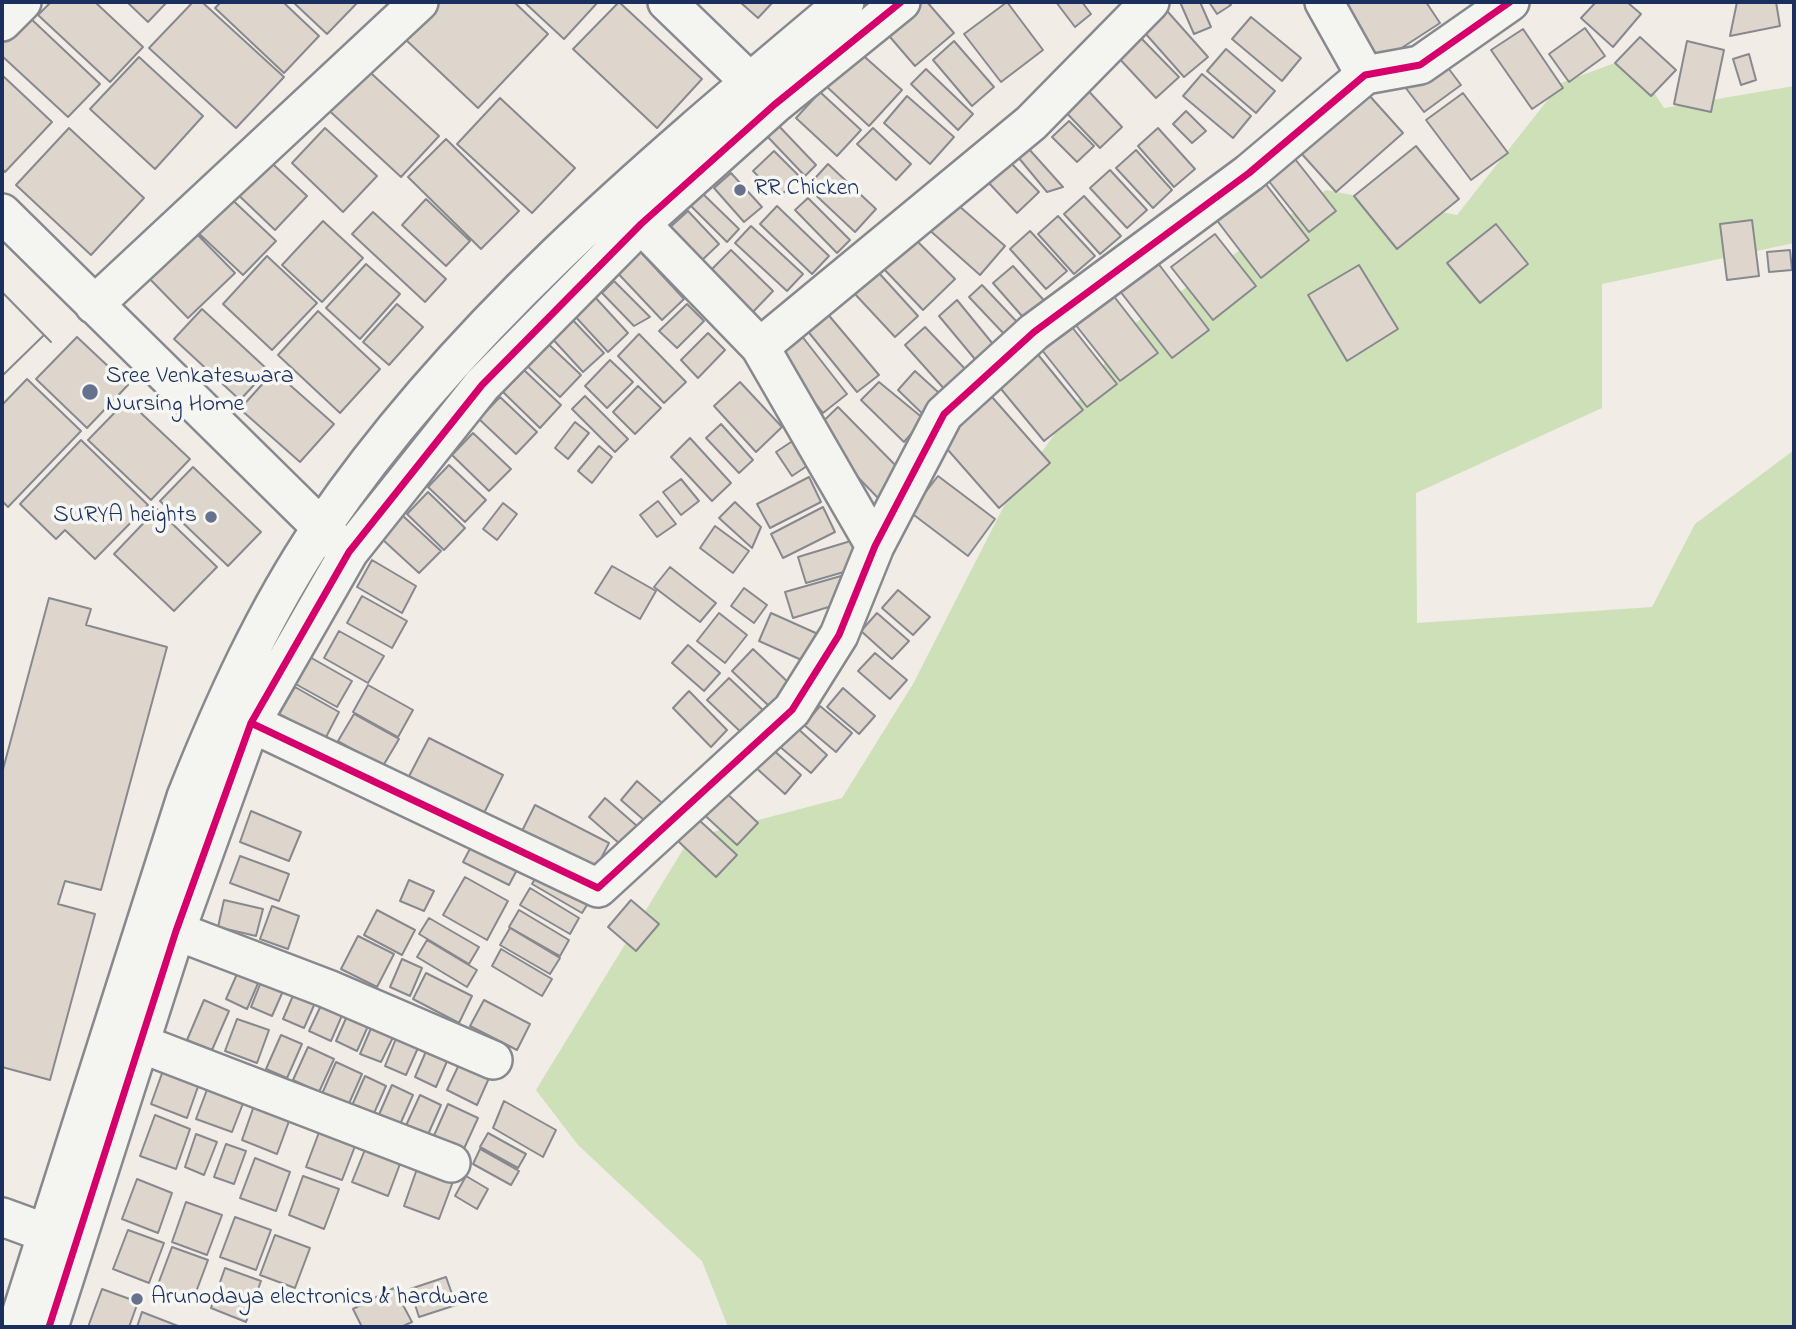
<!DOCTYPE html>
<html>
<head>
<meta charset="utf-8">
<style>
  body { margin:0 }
  #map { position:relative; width:1796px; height:1329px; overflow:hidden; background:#f1ece6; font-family:"Indie Flower",sans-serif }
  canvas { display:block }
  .frame { position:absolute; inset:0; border:4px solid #1b2f5e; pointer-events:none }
</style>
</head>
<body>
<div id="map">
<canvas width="1796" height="1329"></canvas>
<div class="frame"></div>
</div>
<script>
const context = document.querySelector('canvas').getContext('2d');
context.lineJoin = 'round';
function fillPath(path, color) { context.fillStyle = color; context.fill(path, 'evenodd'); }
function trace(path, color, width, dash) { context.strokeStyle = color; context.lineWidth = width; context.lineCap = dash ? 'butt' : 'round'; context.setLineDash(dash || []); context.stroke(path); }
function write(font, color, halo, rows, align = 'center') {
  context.font = font + ' "Indie Flower",sans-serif'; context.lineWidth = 7; context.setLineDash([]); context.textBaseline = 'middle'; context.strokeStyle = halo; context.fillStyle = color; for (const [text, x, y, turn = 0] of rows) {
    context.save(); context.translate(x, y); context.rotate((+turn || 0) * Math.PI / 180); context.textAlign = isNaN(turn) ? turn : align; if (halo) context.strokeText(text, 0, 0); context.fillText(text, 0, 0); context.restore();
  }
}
fillPath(new Path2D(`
  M1631,57L1664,108L1794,86V243L1602,284V408L1416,493L1417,623L1652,607L1695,524L1794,450V1327H728L702,1261L578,1145L536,1090L690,838L842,798L913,684L1005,504L1131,326L1326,190L1457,215L1561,83Z`), '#cde0b8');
const building = new Path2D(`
  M51,2H95L143,47L110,82L38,15Z
  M127,2H167L148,22Z
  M193,2H202L284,77L236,128L149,48Z
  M221,2H283L319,36L284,73L215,8Z
  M293,2H358L327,34Z
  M438,2H514L548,34L478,108L404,38Z
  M524,2H598L564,39Z
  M619,2L702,79L657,128L573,49Z
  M740,2H773L758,18Z
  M917,2H927L954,33L915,66L884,30Z
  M1007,2L1043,50L1001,82L964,34Z
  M1056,2H1082L1091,14L1075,27Z
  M1180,2H1200L1211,27L1194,34Z
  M1209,2H1228L1231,5L1217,14Z
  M1341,2H1426L1440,23L1380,62Z
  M1596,2H1627L1641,14L1613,47L1581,18Z
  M1737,2H1776L1780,26L1730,36Z
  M1160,3L1208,57L1184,77L1137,24Z
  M28,16L100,84L68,117L2,56V43Z
  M1251,17L1301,58L1282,81L1232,39Z
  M1585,28L1605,56L1569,82L1549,54Z
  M1523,29L1563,88L1532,109L1491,50Z
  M1138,35L1179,77L1156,98L1116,55Z
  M1640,37L1676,70L1651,96L1615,63Z
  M954,41L994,87L972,106L933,60Z
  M1687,41L1724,50L1711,112L1674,104Z
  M1226,49L1275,91L1256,113L1207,71Z
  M858,51L902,90L869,126L826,86Z
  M1749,54L1756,80L1741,85L1733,59Z
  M1439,56L1461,85L1424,112L1402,83Z
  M139,57L203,116L155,169L90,109Z
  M360,63L439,136L401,177L322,104Z
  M926,69L973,114L958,130L911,84Z
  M1202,74L1251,116L1233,138L1183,96Z
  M2,75L52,122L5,172L2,169Z
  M1082,84L1122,127L1100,148L1059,105Z
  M1359,84L1403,133L1336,192L1292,143Z
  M820,92L861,130L837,156L796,118Z
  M1463,93L1508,153L1471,180L1426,120Z
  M907,96L954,137L930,164L884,123Z
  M500,98L575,168L532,213L457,144Z
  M1186,111L1206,131L1192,143L1173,124Z
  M1069,121L1094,146L1077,162L1052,137Z
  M776,123L816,165L805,176L765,134Z
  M69,128L144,198L91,255L16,185Z
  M325,128L377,176L343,212L292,163Z
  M873,128L911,164L896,180L857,144Z
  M1158,128L1195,169L1174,187L1138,146Z
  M446,139L519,211L481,249L408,177Z
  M1416,146L1459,199L1397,249L1354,196Z
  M1028,148L1063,187L1047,192L1018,157Z
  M1136,150L1172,190L1153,208L1116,168Z
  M774,151L800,177L779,197L753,171Z
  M262,154L307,196L275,230L231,188Z
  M1295,159L1336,211L1309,232L1268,180Z
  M1009,161L1039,192L1017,213L987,181Z
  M828,164L876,209L855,232L807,187Z
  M1110,170L1147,210L1127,228L1090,188Z
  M731,173L762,207L744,222L714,188Z
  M1261,178L1309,240L1261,278L1212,214Z
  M224,192L276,241L243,275L192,227Z
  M703,194L739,229L727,242L691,206Z
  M1084,196L1121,236L1100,254L1064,214Z
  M808,198L850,240L837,253L795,210Z
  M426,199L470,241L446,266L402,225Z
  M951,199L1005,246L980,275L926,227Z
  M777,206L829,256L812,274L760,224Z
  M688,211L719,244L699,263L667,230Z
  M373,212L446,279L425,302L352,234Z
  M1058,216L1095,256L1074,274L1038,234Z
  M1752,220L1759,276L1727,280L1720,224Z
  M323,221L363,258L322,302L282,265Z
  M1496,224L1528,264L1480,303L1447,263Z
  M189,226L235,273L188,318L142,271Z
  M751,226L803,274L787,291L735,243Z
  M1030,231L1067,271L1046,289L1010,249Z
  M1215,234L1256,286L1213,320L1171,267Z
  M913,237L955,279L923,310L882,267Z
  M635,246L684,299L662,320L612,267Z
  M731,250L773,291L751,314L708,273Z
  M1790,250L1792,270L1769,272L1767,252Z
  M267,256L317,303L272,350L223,304Z
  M1154,258L1209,330L1172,358L1116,286Z
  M366,264L400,294L360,339L326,308Z
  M1359,265L1398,329L1347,361L1308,295Z
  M1013,266L1049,306L1029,324L993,283Z
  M878,272L918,316L895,337L854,293Z
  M614,281L650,317L634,326L602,293Z
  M982,285L1018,323L1005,335L969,297Z
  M1109,290L1158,353L1120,381L1071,319Z
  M2,292L44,335L2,376Z
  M2,292L51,342L44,335L2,376Z
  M593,295L628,333L608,352L573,314Z
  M957,300L997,349L979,364L939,316Z
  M397,304L423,327L389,365L363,342Z
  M687,304L704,321L677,348L659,331Z
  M202,309L268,370L240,400L174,339Z
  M318,311L380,369L340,413L278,355Z
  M826,312L879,375L857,392L806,329Z
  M568,315L604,353L583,372L548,334Z
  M1068,322L1117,384L1087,407L1038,345Z
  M925,327L968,372L947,392L905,345Z
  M708,333L725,350L698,378L681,360Z
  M639,334L686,382L664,403L618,356Z
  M801,335L847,394L823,413L776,354Z
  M77,337L128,385L87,428L36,379Z
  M543,339L581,375L560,397L522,361Z
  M1031,346L1083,410L1044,441L992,378Z
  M610,360L633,382L607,408L585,386Z
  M524,370L561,405L540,428L503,392Z
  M274,371L334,424L300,462L240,409Z
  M915,371L950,403L931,422L898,390Z
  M27,379L81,431L8,507L2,501V405Z
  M740,382L782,427L756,452L714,406Z
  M879,382L924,419L904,442L861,400Z
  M638,386L661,408L635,434L613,412Z
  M585,396L628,439L615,452L572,409Z
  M500,397L537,432L516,454L479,419Z
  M992,397L1050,463L999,508L941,442Z
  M127,400L190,459L151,500L88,440Z
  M838,407L905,475L879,499L813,431Z
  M575,422L589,433L568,459L555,448Z
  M721,424L753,460L739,473L706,438Z
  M473,433L511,469L489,491L452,455Z
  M690,438L731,483L712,501L671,457Z
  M797,438L813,462L792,476L776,452Z
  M81,440L148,505L95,559L65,530L56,539L20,504Z
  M599,446L612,457L592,483L578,471Z
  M449,465L486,500L465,522L428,487Z
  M193,467L261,532L228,566L160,501Z
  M938,476L995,519L968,556L910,512Z
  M809,477L821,502L770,528L757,504Z
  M681,479L699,501L681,515L663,492Z
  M428,492L465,528L444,550L407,514Z
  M658,501L676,524L657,537L640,515Z
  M735,502L761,527L752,548L719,518Z
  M503,503L517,514L497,540L483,529Z
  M823,507L835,532L783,558L771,534Z
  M157,509L217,567L174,611L114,554Z
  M403,516L441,551L419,573L382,539Z
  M715,526L749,551L733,573L700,548Z
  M854,540L861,567L806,583L798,557Z
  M372,560L416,586L402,613L357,587Z
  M612,566L656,591L640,619L595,593Z
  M670,567L716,603L700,622L654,587Z
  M841,576L848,601L793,618L785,592Z
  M744,588L767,605L754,623L731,606Z
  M898,590L930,617L913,635L882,608Z
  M362,596L407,621L392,648L347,623Z
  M49,598L91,609L86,625L167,647L101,890L65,881L58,904L95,914L50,1080L2,1067V773Z
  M719,613L747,635L725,663L697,641Z
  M771,613L818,634L806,662L759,641Z
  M877,613L909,641L892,659L861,631Z
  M339,631L384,656L368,683L324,658Z
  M688,645L720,673L704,691L672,663Z
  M753,649L790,684L769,706L732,671Z
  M875,653L907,680L890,699L858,671Z
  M308,656L352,681L337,707L292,682Z
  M729,678L766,713L744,735L707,700Z
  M368,685L413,710L398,737L353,712Z
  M295,687L339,712L325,739L279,714Z
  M843,688L875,716L859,734L827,707Z
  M689,691L727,730L711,747L673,708Z
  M820,706L852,733L836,752L804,725Z
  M354,714L399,739L383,766L338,741Z
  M796,727L827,755L811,773L779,746Z
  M429,738L503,775L482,817L407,780Z
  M770,747L801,775L785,794L754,766Z
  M637,781L669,809L652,827L621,800Z
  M720,787L758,823L737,845L699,810Z
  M605,798L637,826L620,844L589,817Z
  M535,805L609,843L594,872L520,835Z
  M251,811L301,832L289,861L240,842Z
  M699,820L737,855L716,877L678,841Z
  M474,841L520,864L509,885L463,862Z
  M240,856L289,874L279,901L230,883Z
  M542,867L592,897L582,913L532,884Z
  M465,877L508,901L487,940L443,915Z
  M409,880L434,891L424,911L400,901Z
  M530,888L579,918L570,934L520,905Z
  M224,900L263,909L256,936L218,927Z
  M631,900L659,924L636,951L608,927Z
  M272,906L299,916L288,949L260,939Z
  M377,910L415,930L402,955L364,935Z
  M519,910L569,940L560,956L509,927Z
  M429,918L479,947L469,964L419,934Z
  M510,928L560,958L550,974L500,945Z
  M358,936L394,954L377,987L341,969Z
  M427,940L477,970L467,987L417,957Z
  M501,949L552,979L542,996L492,966Z
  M402,959L422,968L410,996L390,987Z
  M241,965L262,974L247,1009L226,999Z
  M265,972L287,982L272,1016L251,1007Z
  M426,973L472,996L459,1023L413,999Z
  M298,984L319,994L304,1028L283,1019Z
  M325,997L346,1006L331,1041L309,1031Z
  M204,1000L229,1011L212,1050L187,1040Z
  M484,1000L530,1024L517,1050L470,1026Z
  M351,1007L372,1017L357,1051L336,1041Z
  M237,1019L269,1030L257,1063L225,1051Z
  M375,1019L397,1029L381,1062L360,1054Z
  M399,1031L421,1041L406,1075L385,1066Z
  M281,1035L302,1044L287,1078L266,1069Z
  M430,1042L451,1052L436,1087L415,1077Z
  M308,1047L334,1059L319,1092L293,1080Z
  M463,1056L493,1069L477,1105L447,1090Z
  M336,1062L362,1074L347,1108L321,1096Z
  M165,1065L201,1078L187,1118L151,1104Z
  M365,1076L386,1086L371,1120L350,1110Z
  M211,1079L247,1093L232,1132L196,1119Z
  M392,1085L413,1095L398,1129L377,1119Z
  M420,1095L441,1105L426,1139L404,1130Z
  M256,1100L292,1113L277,1154L242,1140Z
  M504,1101L556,1130L543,1157L493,1128Z
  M448,1104L478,1118L462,1153L432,1140Z
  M155,1115L190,1129L176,1169L140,1156Z
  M321,1127L357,1141L342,1180L306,1167Z
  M488,1133L526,1154L518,1168L480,1147Z
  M196,1134L217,1142L204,1175L185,1167Z
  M368,1142L403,1156L388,1196L352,1182Z
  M226,1144L246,1151L234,1184L214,1177Z
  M480,1149L519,1171L511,1185L473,1164Z
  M255,1158L290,1172L276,1211L240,1198Z
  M418,1166L454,1179L439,1219L404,1206Z
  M303,1176L339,1189L324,1229L289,1215Z
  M466,1176L488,1189L477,1209L455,1196Z
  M137,1179L172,1193L158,1233L122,1219Z
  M186,1202L222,1215L207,1255L172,1242Z
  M235,1217L271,1230L256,1270L220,1257Z
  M128,1230L164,1243L149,1283L113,1269Z
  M275,1235L310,1248L295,1288L260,1275Z
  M172,1247L208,1260L193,1300L157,1287Z
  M225,1268L261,1281L246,1322L211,1308Z
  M446,1277L456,1305L419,1317L410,1289Z
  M394,1288L412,1322L401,1327H362L353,1309Z
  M102,1289L138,1302L129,1327H88Z
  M142,1312L178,1326L177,1327H137Z`);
fillPath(building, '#ded6cc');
trace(building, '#87898f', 2);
const minor = new Path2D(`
  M667,2L750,82
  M1324,2L1365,75
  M2,22L22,2
  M2,213L338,544
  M641,224L760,347L875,546
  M94,305L419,2
  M760,347L1031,123L1150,2
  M251,723L598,888L792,710L839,635L875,546L944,414L1034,332L1249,173L1365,75L1420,65L1510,2
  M176,931L328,989L493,1060
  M139,1043L451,1163
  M2,1217L46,1233
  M17,1327L186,797C223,704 265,611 321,528C460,323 657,160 845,2
  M49,1327L176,931L251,723L349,552L482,385L641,224L774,105L901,2`);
trace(minor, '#87898f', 42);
trace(minor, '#f4f4f1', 37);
trace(new Path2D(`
  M251,723L598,888L792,710L839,635L875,546L944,414L1034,332L1249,173L1365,75L1420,65L1510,2
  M49,1327L176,931L251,723L349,552L482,385L641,224L774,105L901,2`), '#d6006c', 7);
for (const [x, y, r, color] of [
  [740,190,7,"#66718e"],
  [90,392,9,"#66718e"],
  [211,517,7,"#66718e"],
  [137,1299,7,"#66718e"]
]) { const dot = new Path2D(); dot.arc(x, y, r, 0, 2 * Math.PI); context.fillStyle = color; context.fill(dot); trace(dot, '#f6f6f2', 2.5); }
write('24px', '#1b2f5e', '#f6f6f2', [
  ["RR Chicken",754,190],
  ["Sree Venkateswara",106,378],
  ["Nursing Home",106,406],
  ["SURYA heights",197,517,"right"],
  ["Arunodaya electronics & hardware",151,1299]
], 'left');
</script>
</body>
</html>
